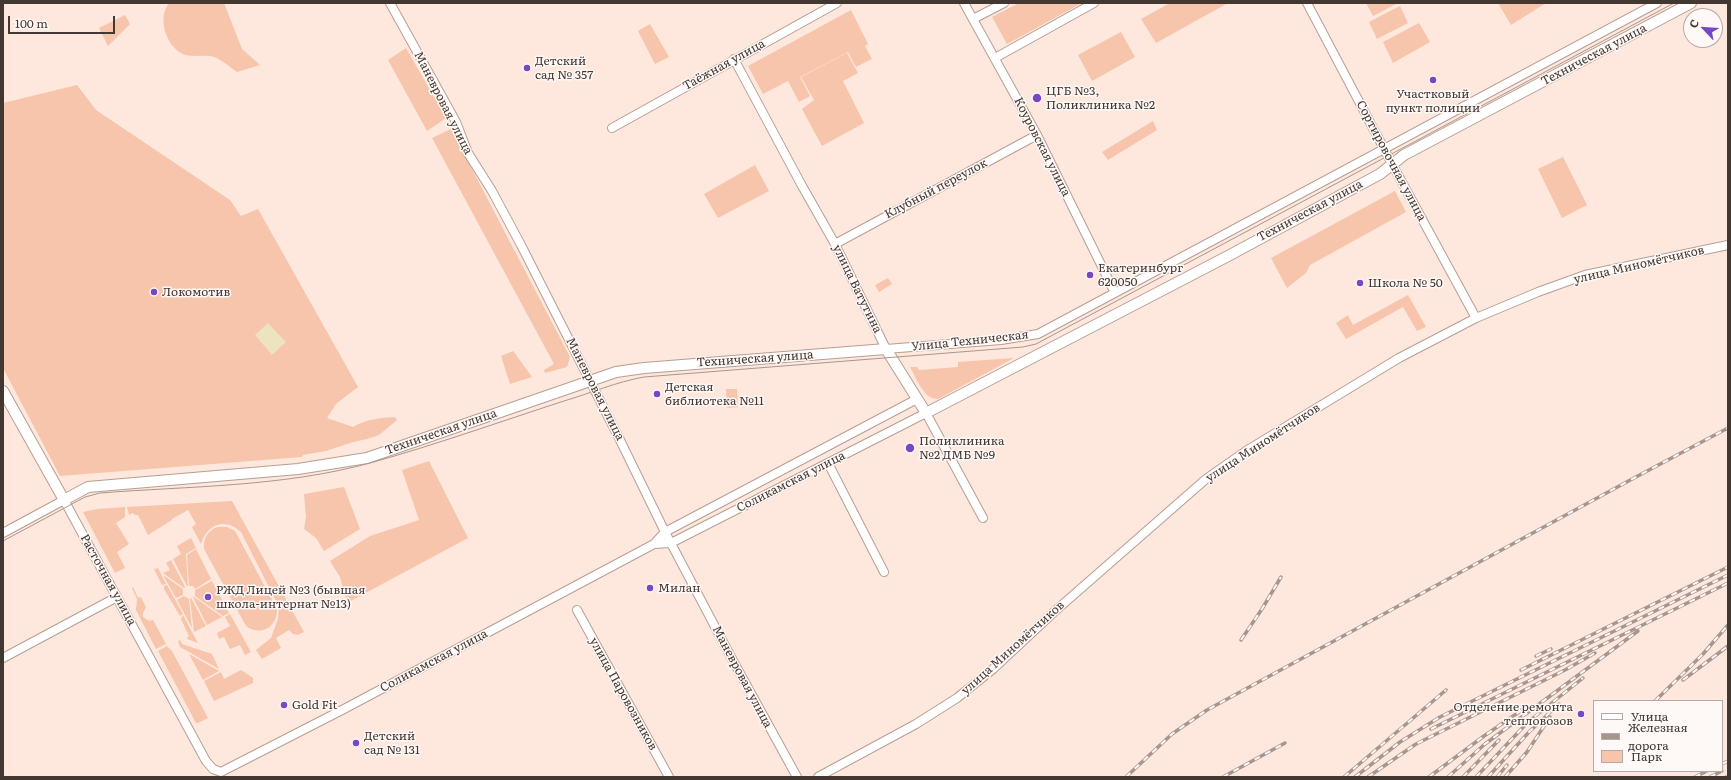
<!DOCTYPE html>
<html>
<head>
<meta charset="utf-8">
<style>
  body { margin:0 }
  #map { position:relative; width:1731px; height:780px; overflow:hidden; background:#fee7dc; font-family:Literata,serif }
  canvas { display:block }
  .frame { position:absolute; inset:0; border:4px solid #433732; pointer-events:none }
  .legend { position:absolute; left:1593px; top:700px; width:130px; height:72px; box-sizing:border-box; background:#fef8f6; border:1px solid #b3aba8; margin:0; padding:5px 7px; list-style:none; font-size:12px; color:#433732 }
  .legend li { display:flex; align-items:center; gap:8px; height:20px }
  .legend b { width:20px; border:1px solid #b3aba8 }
  .north { position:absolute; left:1683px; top:8px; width:40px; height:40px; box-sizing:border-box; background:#fef8f6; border:1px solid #b3aba8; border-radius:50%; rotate:295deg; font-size:11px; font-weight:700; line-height:16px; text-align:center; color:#433732 }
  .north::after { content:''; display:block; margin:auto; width:14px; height:18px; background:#7449c2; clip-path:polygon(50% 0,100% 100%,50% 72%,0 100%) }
  .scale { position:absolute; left:8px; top:16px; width:107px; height:18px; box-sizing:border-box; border:2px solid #433732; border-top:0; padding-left:5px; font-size:12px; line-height:14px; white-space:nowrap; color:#433732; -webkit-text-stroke:3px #fef8f6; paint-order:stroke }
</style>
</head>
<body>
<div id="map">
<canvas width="1731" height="780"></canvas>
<div class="frame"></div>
<ul class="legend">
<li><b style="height:5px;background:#fff"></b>Улица</li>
<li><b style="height:5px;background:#a8968e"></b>Железная дорога</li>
<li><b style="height:11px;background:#f7c4ac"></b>Парк</li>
</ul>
<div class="north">С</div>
<div class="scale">100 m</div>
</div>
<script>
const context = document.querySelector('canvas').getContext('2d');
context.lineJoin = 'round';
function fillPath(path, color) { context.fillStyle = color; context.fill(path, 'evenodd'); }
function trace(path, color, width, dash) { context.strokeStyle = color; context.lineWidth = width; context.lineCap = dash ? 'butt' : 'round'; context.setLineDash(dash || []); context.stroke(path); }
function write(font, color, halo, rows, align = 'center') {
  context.font = font + ' Literata,serif'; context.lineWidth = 3; context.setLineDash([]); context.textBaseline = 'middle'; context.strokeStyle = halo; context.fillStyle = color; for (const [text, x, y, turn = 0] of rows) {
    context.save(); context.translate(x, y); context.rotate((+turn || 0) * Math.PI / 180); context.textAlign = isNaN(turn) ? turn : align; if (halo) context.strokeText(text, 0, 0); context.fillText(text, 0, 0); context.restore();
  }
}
fillPath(new Path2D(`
  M169,3H224L242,49L260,65L237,72C230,67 222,60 214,57C204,54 192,58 183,54C166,46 157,18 169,3Z
  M1019,3H1082L1007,44L992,17Z
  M1170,3H1228L1156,43L1141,19Z
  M1366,3H1398L1373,16Z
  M1498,3H1546L1511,25Z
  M1400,6L1408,23L1377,39L1369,22Z
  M851,10L868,44L865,46L872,59L856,67L848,52L800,77L810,96L799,102L788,81L763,94L748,66Z
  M125,15L130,24L108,46L99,28Z
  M1419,23L1430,42L1393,63L1383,42Z
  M650,24L669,57L655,64L638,31Z
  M1121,32L1135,57L1092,81L1078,55Z
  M406,48L446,118L427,131L388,60Z
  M847,53L858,73L843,81L864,123L822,146L802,109L814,100L801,77Z
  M77,85L96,110L230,200L241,216L258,209L358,387L336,404L327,418L353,427C367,419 379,418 395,417L397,420L379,435L367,439L353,442L326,451L303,455L302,457L60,476L3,368V103Z
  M1153,121L1157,130L1108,160L1102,152Z
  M451,129L570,357L567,367L545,373L544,370L554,364L432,138Z
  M1563,157L1587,205L1562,218L1538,169Z
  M755,165L769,191L718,218L704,194Z
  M1395,191L1406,212L1310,265L1306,273L1287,288L1271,258Z
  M888,278L892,284L879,292L875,285Z
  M1408,295L1426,327L1417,331L1403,307L1346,339L1336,323L1348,315L1353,325Z
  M513,351L532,377L510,384L501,356Z
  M1014,358L938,399C924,400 916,377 910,367H917L919,370L958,367V362Z
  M726,389H737L738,407L727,408Z
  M429,461L468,538L347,603L340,577L330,561L370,536L419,520L402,470Z
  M344,487L360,529L324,551L316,538L304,529L306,517L304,494Z
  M232,501L304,632L298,635L293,634L289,630L276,638L281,648L262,659L256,650L271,638L278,619L279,607L241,532C225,517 207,524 201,544L192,527L196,524L188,510L172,519V520L148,535L138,515H135L133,513L129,515L127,507Z
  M125,507V517L116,523L129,544L117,552L125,568L115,573L83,512L97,509Z
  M218,527H227L235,531L277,609C278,627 260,637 246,626L204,549C203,538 208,530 218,527Z
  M191,538L196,548L186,554L188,586H187L173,559L181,554L177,546Z
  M196,549L211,579L195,589L193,586H189L187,555Z
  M171,560L185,587L184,588L163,573L170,570L166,563Z
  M158,568L166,584L162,585L154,569Z
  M163,575L183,589V595L176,598Z
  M212,581L229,613L223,616L195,596V590Z
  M167,585L183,614L180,616L164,589V586Z
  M133,587L138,598L141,597L146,607L143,613V617L149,621L153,620L166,644L156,649L136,610L137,599L132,588Z
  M184,596L189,599L192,628L177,600Z
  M193,597H194L222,617L207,625Z
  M191,598L206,626L194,632L190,599Z
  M230,614L251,652L245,655L240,645L230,649L224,637L219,639L217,633L230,626L225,617Z
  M183,615L198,643L187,639V638L189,636L181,619Z
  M180,640L182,644L212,654L219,669L180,647L178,641Z
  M167,646L172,651L208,718L198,723H196L158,651Z
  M189,654L219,671L203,680Z
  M241,670L253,678V683L214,701L204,681L221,672L224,679Z`), '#f7c4ac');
fillPath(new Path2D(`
  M268,323L286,342L272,355L255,335Z`), '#ede3be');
const minor = new Path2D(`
  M390,3L456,122L468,153L492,191L521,245L620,440L665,532L731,657L797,777
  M964,3L1037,135L1115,293
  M1307,3L1392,164L1476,318
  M973,19L1004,3
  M995,58L1094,3
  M734,59L801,184L835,244L886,349L1001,340L1038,334L1657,3
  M612,128L837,3
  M835,244L1037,135
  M828,463L884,572
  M3,533L64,500L206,761L213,769L221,772L344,709L654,544L665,532L917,399
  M654,544L671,543L926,413L983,518
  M577,610L669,777
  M3,658L117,597
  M818,777L916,724L957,698L993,669L1054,612L1206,479L1246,451L1399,358L1476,318L1538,292L1585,275L1728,245`);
const major = new Path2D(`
  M3,391L64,500L88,487L298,469L367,458L616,372L644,368L886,349L926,413L1230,255L1380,174L1404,155L1691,3`);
trace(minor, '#b89e91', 10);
trace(major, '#b89e91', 12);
trace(minor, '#fff', 8);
trace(major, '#fff', 10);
trace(new Path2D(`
  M3,541L85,497L100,493C190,486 282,487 370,463C435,445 499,422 564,401C591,393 616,382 644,377L1023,347L1036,344L1674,3`), '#a8968e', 1);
const rail = new Path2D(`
  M1241,640L1262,609L1281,577
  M1536,656L1551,649
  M1521,670L1728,567
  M1683,680L1728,646
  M1655,701L1703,654L1728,625
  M1431,729L1728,583
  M1722,764L1728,761
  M1126,777L1172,734L1207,710L1634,478L1728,428
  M1223,777L1285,743
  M1344,777L1446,690
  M1355,777L1400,742L1440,717L1728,575
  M1368,777L1416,744L1565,670L1595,653
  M1429,777L1484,736L1522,710
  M1448,777L1485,744L1638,631
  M1463,777L1499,740
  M1476,777L1528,722L1583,678
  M1488,777L1529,732L1559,704
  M1497,777L1507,765
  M1505,777L1527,752L1550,717
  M1695,777L1707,771
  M1710,777L1722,771
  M1726,777L1728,776`);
trace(rail, '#a8968e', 3.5);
trace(rail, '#fef8f6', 2, [6]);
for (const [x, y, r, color] of [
  [527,68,4,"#7449c2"],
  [1433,80,4,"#7449c2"],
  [1037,98,5,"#7449c2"],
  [1090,275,4,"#7449c2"],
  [1360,283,4,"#7449c2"],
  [154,292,4,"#7449c2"],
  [657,394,4,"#7449c2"],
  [910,448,5,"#7449c2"],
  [650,588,4,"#7449c2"],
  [208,597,4,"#7449c2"],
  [284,705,4,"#7449c2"],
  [1581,714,4,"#7449c2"],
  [356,743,4,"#7449c2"]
]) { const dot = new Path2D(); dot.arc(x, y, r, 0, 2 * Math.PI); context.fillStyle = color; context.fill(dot); trace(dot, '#fef8f6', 1.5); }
write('12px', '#433732', '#fef8f6', [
  ["Техническая улица",1594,55,-28],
  ["Таёжная улица",724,65,-29],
  ["Маневровая улица",443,103,63],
  ["Коуровская улица",1042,147,63],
  ["Сортировочная улица",1391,161,62],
  ["Клубный переулок",936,189,-28],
  ["Техническая улица",1310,211,-28],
  ["улица Миномётчиков",1639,265,-13],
  ["улица Ватутина",857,289,64],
  ["Улица Техническая",970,341,-6],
  ["Техническая улица",755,359,-4],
  ["Маневровая улица",595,389,63],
  ["Техническая улица",441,432,-19],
  ["улица Миномётчиков",1263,443,-33],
  ["Соликамская улица",791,482,-27],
  ["Расточная улица",108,580,61],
  ["улица Миномётчиков",1013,648,-42],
  ["Соликамская улица",434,661,-28],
  ["Маневровая улица",742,677,62],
  ["улица Паровозников",623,694,61]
]);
write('12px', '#433732', '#fef8f6', [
  ["Детский",535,61],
  ["сад № 357",535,75],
  ["ЦГБ №3,",1046,91],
  ["Поликлиника №2",1046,105],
  ["Участковый",1433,94,"center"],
  ["пункт полиции",1433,108,"center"],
  ["Екатеринбург",1098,268],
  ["620050",1098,282],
  ["Школа № 50",1368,283],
  ["Локомотив",162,292],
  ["Детская",665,387],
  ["библиотека №11",665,401],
  ["Поликлиника",919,441],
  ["№2 ДМБ №9",919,455],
  ["Милан",658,588],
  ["РЖД Лицей №3 (бывшая",216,590],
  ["школа-интернат №13)",216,604],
  ["Gold Fit",292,705],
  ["Отделение ремонта",1573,707,"right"],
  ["тепловозов",1573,721,"right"],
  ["Детский",364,736],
  ["сад № 131",364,750]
], 'left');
</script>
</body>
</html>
